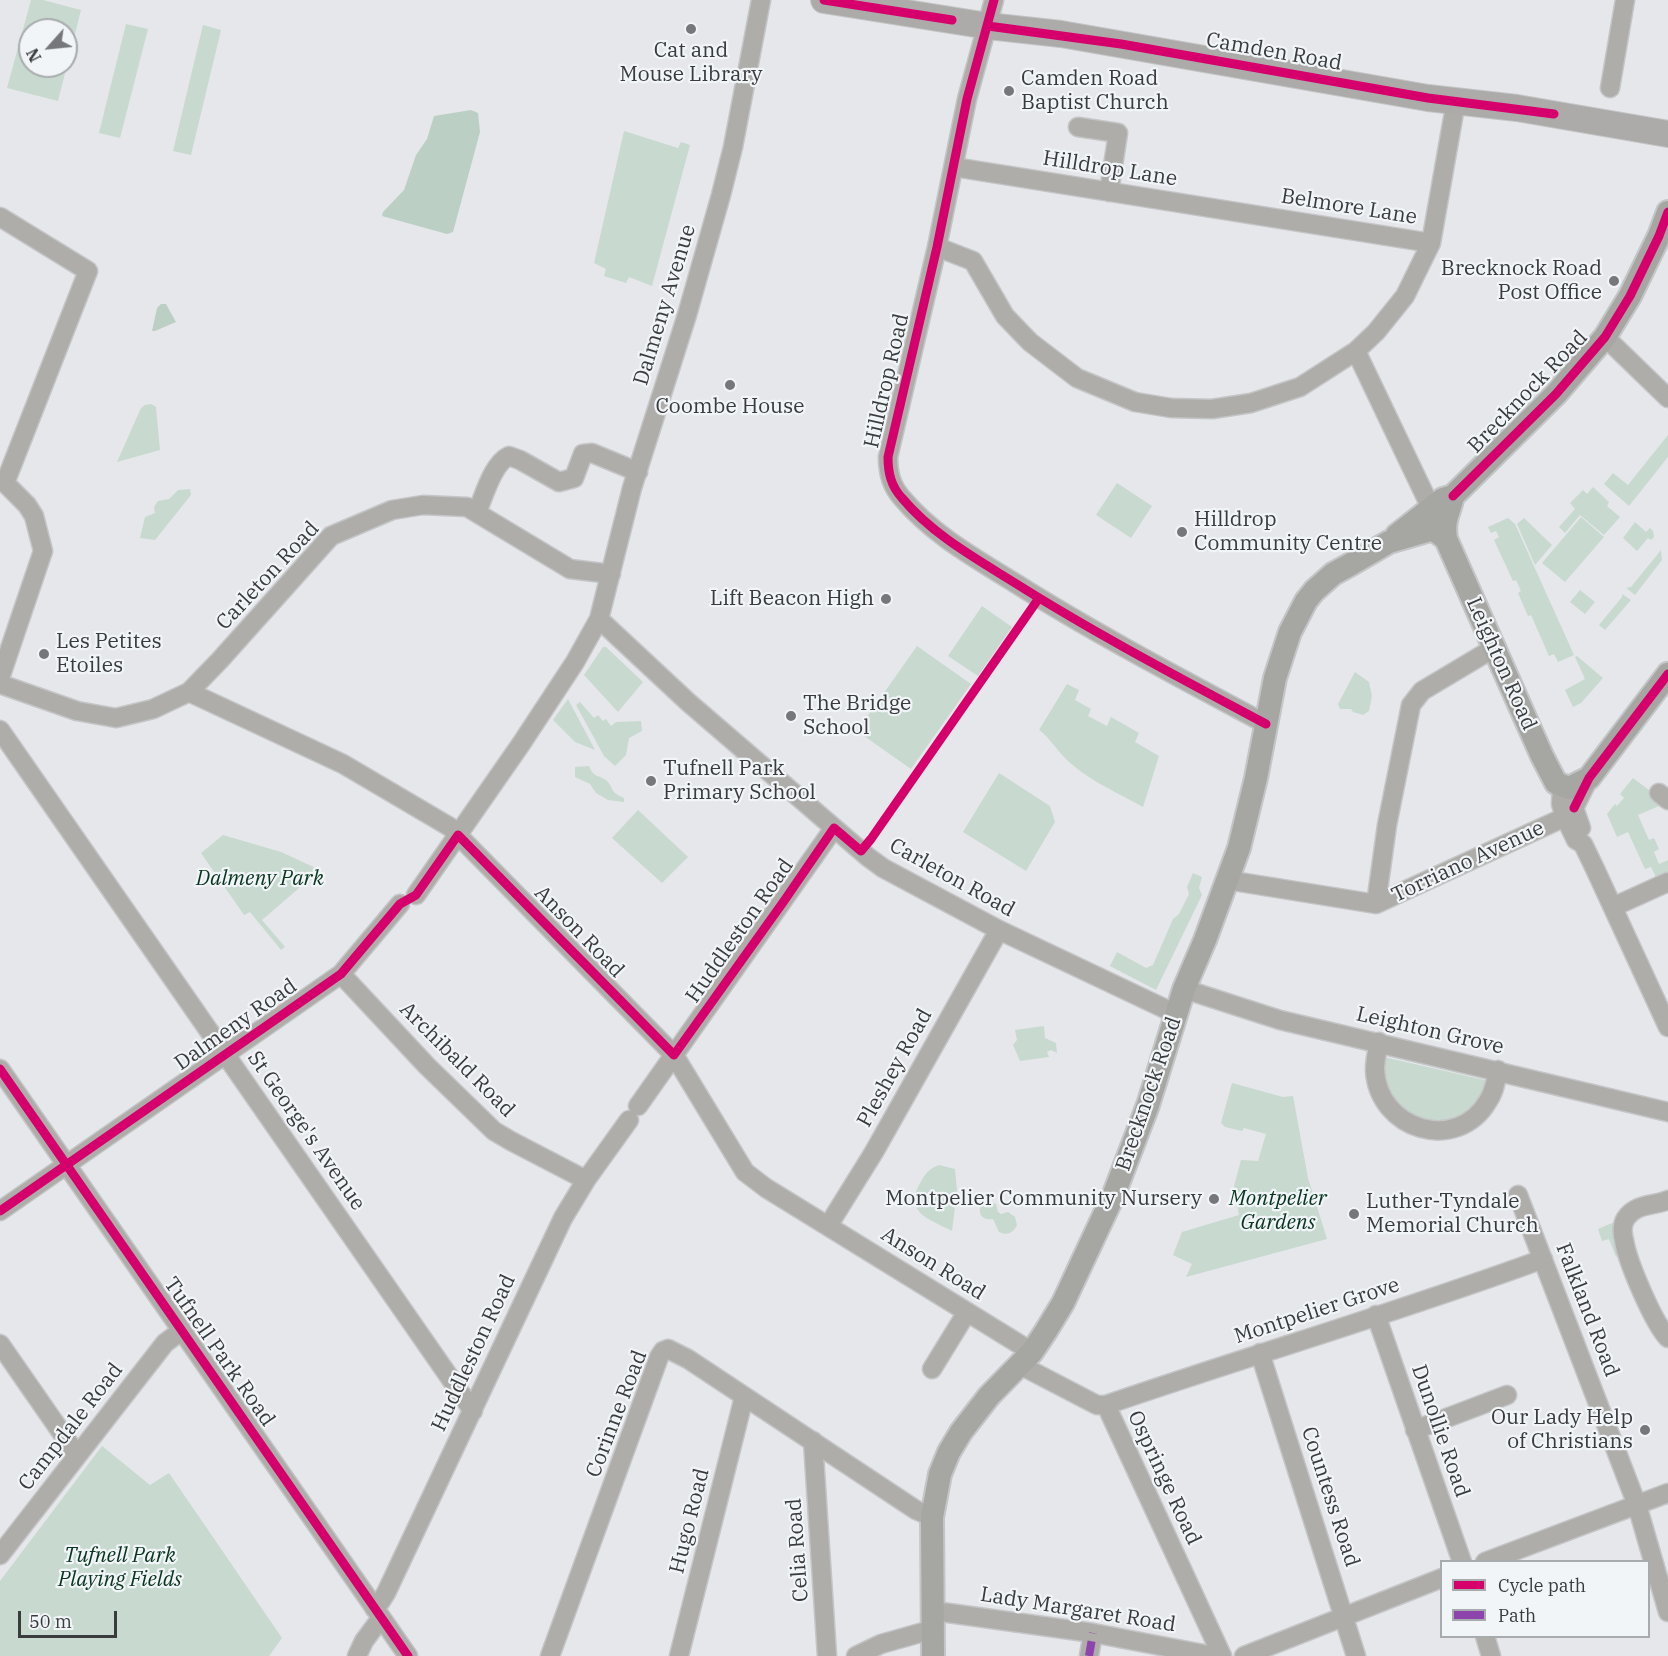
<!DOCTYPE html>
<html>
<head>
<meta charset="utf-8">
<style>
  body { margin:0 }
  #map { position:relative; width:1668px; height:1656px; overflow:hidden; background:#e5e7ea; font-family:"IBM Plex Serif",serif }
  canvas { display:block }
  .legend { position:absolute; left:1440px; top:1560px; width:210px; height:78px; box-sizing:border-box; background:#f1f5f8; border:2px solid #a8abad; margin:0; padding:8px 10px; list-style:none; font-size:18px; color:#3a3b3d }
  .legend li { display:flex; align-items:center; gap:12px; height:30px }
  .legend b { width:30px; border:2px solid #a8abad }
  .north { position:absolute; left:18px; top:18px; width:60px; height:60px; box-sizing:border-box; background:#f1f5f8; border:2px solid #a8abad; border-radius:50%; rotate:243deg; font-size:16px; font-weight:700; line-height:24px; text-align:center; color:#3a3b3d }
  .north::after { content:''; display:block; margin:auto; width:21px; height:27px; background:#76777a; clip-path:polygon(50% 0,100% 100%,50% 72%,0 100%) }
  .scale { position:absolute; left:18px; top:1611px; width:99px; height:27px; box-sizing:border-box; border:3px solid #3a3b3d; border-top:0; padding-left:8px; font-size:18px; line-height:21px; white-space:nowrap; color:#3a3b3d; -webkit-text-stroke:4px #f1f5f8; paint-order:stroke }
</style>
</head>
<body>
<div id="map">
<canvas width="1668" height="1656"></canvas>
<ul class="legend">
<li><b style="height:8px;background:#d6006c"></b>Cycle path</li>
<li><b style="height:8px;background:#8e44ad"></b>Path</li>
</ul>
<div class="north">N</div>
<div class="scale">50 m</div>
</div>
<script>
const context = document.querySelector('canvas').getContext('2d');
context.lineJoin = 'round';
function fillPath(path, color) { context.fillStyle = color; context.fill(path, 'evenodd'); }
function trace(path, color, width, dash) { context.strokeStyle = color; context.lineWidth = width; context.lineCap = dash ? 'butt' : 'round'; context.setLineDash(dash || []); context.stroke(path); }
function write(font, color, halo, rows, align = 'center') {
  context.font = font + ' "IBM Plex Serif",serif'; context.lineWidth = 4.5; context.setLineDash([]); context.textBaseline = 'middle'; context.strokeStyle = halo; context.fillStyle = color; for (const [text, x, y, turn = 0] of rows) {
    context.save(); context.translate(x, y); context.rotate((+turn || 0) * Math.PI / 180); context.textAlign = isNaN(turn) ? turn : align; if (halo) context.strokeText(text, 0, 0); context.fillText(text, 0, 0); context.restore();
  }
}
fillPath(new Path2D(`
  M31,0H43L81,10L58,101L7,88ZM30,30H66V66H30Z
  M126,24L148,29L120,138L99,133Z
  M203,25L221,30L191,155L173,151Z
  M624,131L678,148L681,142L690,145L652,286L629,277L626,283L604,276L606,269L594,263Z
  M151,404L156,407L160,450L117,462L141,408L145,405Z
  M1668,435V457L1629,506L1604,484L1613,473L1628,485Z
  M1117,483L1152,506L1131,538L1096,515Z
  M1593,487L1609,502L1607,506L1620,517L1604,535L1580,515L1565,533L1559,527L1575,509L1570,503L1583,490L1587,494Z
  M190,489L191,495L155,540L140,538L145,517L155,513L154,507L158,501L169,499L178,490Z
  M1581,517L1604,537L1565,582L1542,563Z
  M1508,518L1515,524L1574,655L1558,662L1554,654L1549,656L1531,615L1528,616L1518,593L1521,591L1516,580L1513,581L1494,540L1499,537L1496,531L1491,533L1488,527Z
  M1524,518L1552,545L1535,565L1517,524Z
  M1635,522L1646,532L1650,528L1653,531L1654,537L1651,540L1648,538L1637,551L1623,538Z
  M1661,550L1662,560L1635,595L1626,588L1631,587Z
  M1580,590L1595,602L1585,614L1570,602Z
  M1622,594L1631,600L1605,630L1599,625L1622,597Z
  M982,606L1012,627L978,676L948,656Z
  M917,646L971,684L911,769L857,731Z
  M603,647H606L643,682L618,712L584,675Z
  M1577,656L1603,678L1581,703L1573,707L1565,690L1585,679L1575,657Z
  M1355,672L1369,682L1372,696L1369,711L1363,715L1353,712L1351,709H1340L1338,704Z
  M1067,684L1079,690L1075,700L1091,709L1088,716L1107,726L1111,717L1139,733L1135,742L1159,756L1143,807C1117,792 1085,779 1064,757C1055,748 1050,738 1039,730Z
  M568,699L595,750L575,742L553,720Z
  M580,702L594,718L598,715L603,721L606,719L611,726L616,722L641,721L642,731L629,738L626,755L615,766L604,756L576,705Z
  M589,766C594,779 599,774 607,781C615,790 609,791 624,798V802L608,800L596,793L590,784L575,777V767Z
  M999,773L1050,806L1055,822L1026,871L963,832Z
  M1633,778L1666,803L1638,815L1649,840L1654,838L1659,849L1654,852L1659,864L1668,860V874L1657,879L1651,867L1645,869L1628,832L1617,837L1607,814L1615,804L1617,806L1624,798L1620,794Z
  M638,810L688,857L662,883L612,838Z
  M223,835L281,852L320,870L262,920L285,947L281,950L250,912L244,915L201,853Z
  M1193,873L1202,877L1199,888L1202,895L1156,990L1110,966L1117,952L1146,968L1153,965L1173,919L1179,914L1189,894L1187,887Z
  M1044,1026L1045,1038L1056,1043L1057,1053L1051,1050L1047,1052L1049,1057L1020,1061L1013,1045L1017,1040L1015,1030Z
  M1384,1057L1489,1081C1482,1095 1476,1110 1461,1117C1435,1129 1402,1118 1389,1093C1384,1083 1383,1068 1384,1057Z
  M1232,1083L1283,1097L1293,1096L1308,1178L1327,1239L1186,1277L1192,1264L1173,1255L1182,1232L1239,1215L1234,1186L1241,1160L1258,1161L1266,1134L1244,1128L1242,1131L1225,1127L1221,1123Z
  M939,1165L955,1169L957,1190L952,1231C931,1220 904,1213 919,1185C925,1174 928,1169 939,1165Z
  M988,1201L996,1204L998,1212L1001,1214L1008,1212L1015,1217L1017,1225C1013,1233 1007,1236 999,1232L993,1219C983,1221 977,1214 981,1205Z
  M1619,1220V1255L1616,1257L1609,1239L1602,1241L1598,1229Z
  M102,1446L150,1485L169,1473L282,1638L269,1656H0V1581Z`), '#c8d9d0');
fillPath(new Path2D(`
  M471,110L478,113L480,132L453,232L447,234L382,216L383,212L404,190L416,155L427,139L434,116Z
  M161,304H166L176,322L155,331H152L157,308Z`), '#bccfc5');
const minor = new Path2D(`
  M994,0L967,99L937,247L888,457C888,473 891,486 902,498C933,535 975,558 1015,583C1096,634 1182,679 1266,724
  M1610,88L1625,0
  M1078,127L1118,133L1109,192
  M954,167L1431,243
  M0,217L88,271L5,483
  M937,247L973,261L1005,316L1030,342L1077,378L1135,402L1171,408L1212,409L1251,403L1300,387L1356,351L1376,332L1405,296L1431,243L1456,101
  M1605,337L1668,398
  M1356,351L1431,508
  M0,481L5,483L27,505L34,516L43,551L0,678
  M477,512C484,496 493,463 509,456L520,460L559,482L574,478L583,454L592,453L638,472
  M599,619L688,702L868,857L883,868L999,930L1176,1014
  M0,684L77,711L116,718L153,709L189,692L220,660L331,536L392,510L423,505L467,507L570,569L611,574
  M189,692L343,764L450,827L674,1055L745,1172L766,1188L1032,1352
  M0,730L473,1411
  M1562,786L1561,804L1565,817L1576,840L1583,844L1596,871L1668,1027
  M1659,793L1668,800
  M1581,828L1574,808L1589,778
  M1227,880L1376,904L1565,817
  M416,895L521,744L575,662L599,619L632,488L687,315L721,195L733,147L761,0
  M1376,904L1387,825L1411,705L1422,691L1494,648
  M1613,907L1668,882
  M341,974L427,1066L494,1131L511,1141L586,1180
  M1184,989L1280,1020L1668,1112
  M1379,1042C1377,1051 1375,1060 1375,1070C1378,1130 1457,1154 1488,1101C1494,1092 1496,1081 1498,1070
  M0,1069L408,1656
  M638,1106L834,828
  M1518,1195L1637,1505L1668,1612
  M1668,1200C1655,1206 1636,1203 1626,1218C1622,1224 1622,1233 1624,1240C1627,1261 1654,1324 1668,1338
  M0,1211L341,974L400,904
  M828,1226L874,1152L999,930
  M1376,1315L1462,1562
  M0,1344L77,1455
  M1260,1353L1356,1656
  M1020,1365L1097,1405H1106L1222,1656
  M932,1369L967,1312
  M1106,1405C1251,1355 1399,1312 1543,1259
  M1415,1430L1507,1395
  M813,1441L827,1656
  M0,1555L165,1343L181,1331
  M1485,1562L1668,1493
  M374,1608L381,1601L386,1593L563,1218L586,1180L629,1120
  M934,1611L1093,1633L1214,1656
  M1485,1636L1491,1656
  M357,1656L364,1641L381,1618
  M550,1656L659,1357L663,1351L668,1349L688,1359L916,1510L932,1517
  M679,1656L744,1397
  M856,1656L881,1644L934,1629
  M1089,1656L1093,1633
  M1244,1656L1442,1578`);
const major = new Path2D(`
  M1453,496C1449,514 1443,519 1446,539L1542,756L1556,783L1569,788L1589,778L1668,674
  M1397,535L1443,499L1453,496L1556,394L1605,337L1630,296L1659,236L1668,212
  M933,1656L932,1517L940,1474L949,1452L961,1432L989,1396L1032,1352L1046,1331L1063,1303L1114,1194L1148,1105L1184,989L1205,940L1239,848L1256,778L1275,678L1290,632L1306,601L1314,591L1333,574L1353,563L1389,542L1430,530L1437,532L1446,539`);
const highway = new Path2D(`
  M824,0L988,26L1061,34L1428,98L1517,108L1668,134`);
trace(minor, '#c4c5c7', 21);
trace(major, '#c4c5c7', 26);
trace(highway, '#c4c5c7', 28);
trace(minor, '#aeadaa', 18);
trace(major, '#a6a6a3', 22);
trace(highway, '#acaba9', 26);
trace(new Path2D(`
  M1089,1656L1093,1633`), '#8e44ad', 8, [15, 8]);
trace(new Path2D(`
  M824,0L952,20
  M994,0L967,99L937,247L888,457C888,473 891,486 902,498C933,535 975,558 1015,583C1096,634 1182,679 1266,724
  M988,26L1121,44L1428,98L1554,114
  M1453,496L1556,394L1605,337L1630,296L1659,236L1668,212
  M1574,808L1589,778L1668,674
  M0,1069L408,1656
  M0,1211L341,974L400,904L416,895L458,835L674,1055L784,901L834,828L861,851L871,839L1039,598`), '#d6006c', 9);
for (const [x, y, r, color] of [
  [691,29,6,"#76777a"],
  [1009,91,6,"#76777a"],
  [1614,281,6,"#76777a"],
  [730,385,6,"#76777a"],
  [1182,532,6,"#76777a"],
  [886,599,6,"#76777a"],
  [44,654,6,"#76777a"],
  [791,716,6,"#76777a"],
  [651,781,6,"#76777a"],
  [1214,1199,6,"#76777a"],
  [1354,1214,6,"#76777a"],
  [1645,1430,6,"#76777a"]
]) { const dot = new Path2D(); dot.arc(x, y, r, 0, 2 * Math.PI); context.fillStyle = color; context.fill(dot); trace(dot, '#f1f5f8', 2); }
write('21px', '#3a3b3d', '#f1f5f8', [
  ["Cat and",691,51,"center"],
  ["Mouse Library",691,75,"center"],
  ["Camden Road",1021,79],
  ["Baptist Church",1021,103],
  ["Brecknock Road",1602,269,"right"],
  ["Post Office",1602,293,"right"],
  ["Coombe House",730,407,"center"],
  ["Hilldrop",1194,520],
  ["Community Centre",1194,544],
  ["Lift Beacon High",874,599,"right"],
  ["Les Petites",56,642],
  ["Etoiles",56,666],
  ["The Bridge",803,704],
  ["School",803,728],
  ["Tufnell Park",663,769],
  ["Primary School",663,793],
  ["Montpelier Community Nursery",1202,1199,"right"],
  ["Luther-Tyndale",1366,1202],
  ["Memorial Church",1366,1226],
  ["Our Lady Help",1633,1418,"right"],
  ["of Christians",1633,1442,"right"]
], 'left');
write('21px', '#3a3b3d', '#f1f5f8', [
  ["Camden Road",1274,52,10],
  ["Hilldrop Lane",1110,169,9],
  ["Belmore Lane",1349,207,9],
  ["Dalmeny Avenue",665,305,-73],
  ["Hilldrop Road",887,381,-77],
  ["Brecknock Road",1528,392,-46],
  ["Carleton Road",268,576,-47],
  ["Leighton Road",1501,664,66],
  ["Torriano Avenue",1468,862,-25],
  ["Carleton Road",952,878,29],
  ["Huddleston Road",740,931,-55],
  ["Anson Road",579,932,46],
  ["Dalmeny Road",236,1025,-35],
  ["Leighton Grove",1430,1031,13],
  ["Archibald Road",457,1060,45],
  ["Pleshey Road",895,1068,-61],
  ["Brecknock Road",1149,1094,-71],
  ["St George's Avenue",306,1131,55],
  ["Anson Road",933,1264,32],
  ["Falkland Road",1587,1310,69],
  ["Montpelier Grove",1317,1311,-18],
  ["Tufnell Park Road",219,1352,55],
  ["Huddleston Road",474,1353,-65],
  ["Corinne Road",617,1414,-69],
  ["Campdale Road",71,1427,-52],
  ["Dunollie Road",1440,1431,71],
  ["Ospringe Road",1164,1478,65],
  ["Countess Road",1330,1497,72],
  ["Hugo Road",690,1521,-76],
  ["Celia Road",798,1550,-94],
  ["Lady Margaret Road",1078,1610,9]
]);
write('italic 21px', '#09341e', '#f1f5f8', [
  ["Dalmeny Park",260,879],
  ["Montpelier",1278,1199],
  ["Gardens",1278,1223],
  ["Tufnell Park",120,1556],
  ["Playing Fields",120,1580]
]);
</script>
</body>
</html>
